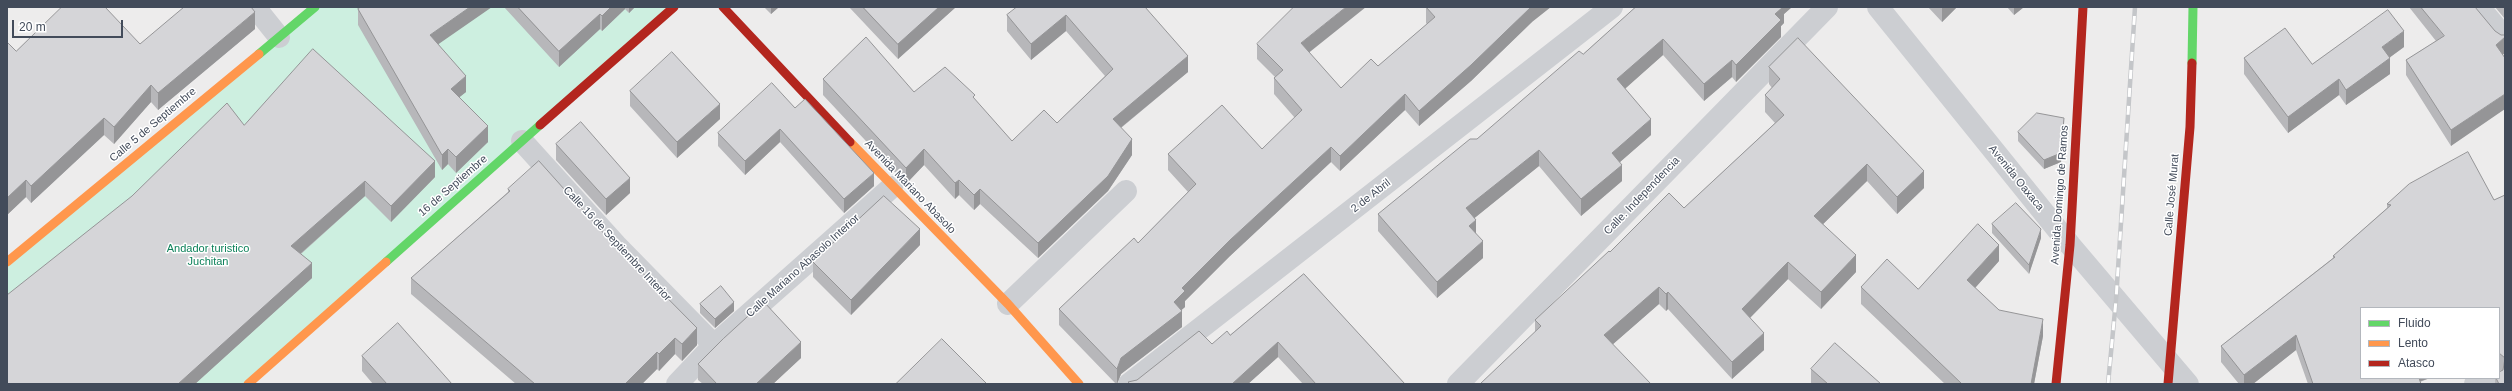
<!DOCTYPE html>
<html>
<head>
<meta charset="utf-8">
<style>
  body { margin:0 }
  #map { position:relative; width:2512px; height:391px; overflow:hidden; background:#edecec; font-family:Helvetica,sans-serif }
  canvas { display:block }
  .frame { position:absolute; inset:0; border:8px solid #424b5a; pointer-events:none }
  .legend { position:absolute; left:2360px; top:307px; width:140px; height:72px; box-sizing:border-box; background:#fff; border:1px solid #b3b7bd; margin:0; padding:5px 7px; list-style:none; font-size:12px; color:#424b5a }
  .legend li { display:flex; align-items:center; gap:8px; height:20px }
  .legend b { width:20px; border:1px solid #b3b7bd }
  .scale { position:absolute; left:12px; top:20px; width:111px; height:18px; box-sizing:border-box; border:2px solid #424b5a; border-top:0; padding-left:5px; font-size:12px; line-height:14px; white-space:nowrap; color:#424b5a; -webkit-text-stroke:3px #fff; paint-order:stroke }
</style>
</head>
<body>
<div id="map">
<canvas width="2512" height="391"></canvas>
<div class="frame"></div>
<ul class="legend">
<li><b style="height:5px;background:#63d668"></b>Fluido</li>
<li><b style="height:5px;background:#ff974d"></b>Lento</li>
<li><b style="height:5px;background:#b3261e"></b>Atasco</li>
</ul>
<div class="scale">20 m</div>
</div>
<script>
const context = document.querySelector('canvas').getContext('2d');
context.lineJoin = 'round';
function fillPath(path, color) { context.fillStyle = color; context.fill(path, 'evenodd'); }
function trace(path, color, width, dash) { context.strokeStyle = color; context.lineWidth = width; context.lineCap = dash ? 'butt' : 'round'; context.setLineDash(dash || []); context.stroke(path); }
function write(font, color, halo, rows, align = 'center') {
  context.font = font + ' Helvetica,sans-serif'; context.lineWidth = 3; context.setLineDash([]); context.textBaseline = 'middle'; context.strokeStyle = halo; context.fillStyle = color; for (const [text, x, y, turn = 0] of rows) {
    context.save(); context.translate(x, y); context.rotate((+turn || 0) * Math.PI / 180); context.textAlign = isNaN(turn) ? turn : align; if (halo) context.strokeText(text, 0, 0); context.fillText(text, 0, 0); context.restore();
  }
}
fillPath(new Path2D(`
  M315,7H674L248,384H7V262Z`), '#cdefe0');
trace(new Path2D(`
  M255,7L279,37
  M1878,7L2070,245L2188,384
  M2479,7L2505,38
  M522,141L616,245L714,345
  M1008,304L1126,191
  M677,384L714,345L892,187
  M1129,384L1612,7
  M1458,384L1827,7
  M2475,384L2493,378`), '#ccced2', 22);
trace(new Path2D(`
  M259,54L315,7
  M2192,63L2193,7
  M386,262L540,125`), '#63d668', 9);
trace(new Path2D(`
  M850,142L1008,304L1079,384
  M7,262L259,54
  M248,384L386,262`), '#ff974d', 9);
trace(new Path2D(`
  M723,7L850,142
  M540,125L674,7
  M2056,384L2070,245L2083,7
  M2168,384L2190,127L2192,63`), '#b3261e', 9);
const rail = new Path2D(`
  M2108,384L2116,300L2135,7`);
trace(rail, '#c4c6c9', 4.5);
trace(rail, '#fff', 3, [9]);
fillPath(new Path2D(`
  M504,7H635L629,13L625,9L602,31L600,29L559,67Z
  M764,7H779L771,14Z
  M849,7H956L898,59Z
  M1145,7L1188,72L1121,128L1132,155L1108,191L1038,258L980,204L974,210L959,195L955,199L924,165L906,184L823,95V79L975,100L1012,141L1057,123L1105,76L1066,31L1031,60L1007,31V15Z
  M1426,7L1532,22L1471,81L1419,126L1405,110L1340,171L1331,162L1230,256L1185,301V307L1181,310L1182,327L1121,374L1117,384H1116L1059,325V309L1138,243L1188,192L1168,170V154L1262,149L1295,118L1274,94V78L1275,77L1257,59V44L1309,53L1341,88L1378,66L1427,24L1426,23Z
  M1636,7H1792L1784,14V23L1781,26V37L1736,82L1732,77L1704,101L1663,55L1625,88L1651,135L1620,162L1622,181L1581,216L1539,166L1474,218L1476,233L1483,258L1437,298L1378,231V214L1477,139L1583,54Z
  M1928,7H1957L1942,22Z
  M2007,7H2024L2014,15Z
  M2409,7H2475L2503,55L2451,146L2406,75V60L2436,41Z
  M2495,7H2505V19Z
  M358,9L439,45L466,92L459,97L488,142L456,173L448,164L442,170L358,25Z
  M255,29L158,110L151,102L114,144L104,135L31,203L26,197L7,215V42L16,51L140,44Z
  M2404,47L2389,58L2390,74L2346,105L2339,95L2288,133L2244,74V58L2312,64Z
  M1769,67L1924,188L1897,214L1867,181L1823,224L1856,272L1821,309L1788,279L1750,318L1764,350L1732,379L1668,309L1666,311L1659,304L1613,344L1535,332V320L1610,252L1684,208L1775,123L1765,112V95L1772,88L1769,84Z
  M630,91L720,119L677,158L630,106Z
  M795,108L874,186L844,213L780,142L745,175L718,146V133Z
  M244,125L435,177L391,222L365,196L301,254L312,278L195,384H7L132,196Z
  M2064,127L2061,162L2044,169L2018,141V132Z
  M556,144L630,193L606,215L556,160Z
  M508,189L697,345L682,361L675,354L659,371L657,369L642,384H516L411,294V278L508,192Z
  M2505,195V384H2495V378H2499L2501,371L2499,369V308L2361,378H2430L2420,382L2421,384H2308L2296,350L2253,384H2239L2221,362V346L2333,258V256L2387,208V204L2494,200Z
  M1992,224L2041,238L2029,274L1992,233Z
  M920,245L851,315L813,277V262Z
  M1999,261L1975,288L1999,310L2043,336L2034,384H1945L1861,304V287L1918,289Z
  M1304,274L1405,384H1303L1278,357L1248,384H1128V382L1137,380L1212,344L1230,335Z
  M700,304L734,311L715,328L700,313Z
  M362,356L452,384H373L362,371Z
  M801,358L773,384H703L698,380V364Z
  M1811,369L1881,384H1811Z`), '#b7b7ba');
fillPath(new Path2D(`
  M470,7H492L430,50V35Z
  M611,7H625V9L602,31V16Z
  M629,7H635L629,13Z
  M771,7H779L771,14Z
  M939,7H956L898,59V44Z
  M1346,7H1366L1301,59V43Z
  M1531,7H1551L1532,22L1471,81L1419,126V111Z
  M1780,7H1792L1784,14V23L1781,26V37L1736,82V65Z
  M1942,7H1957L1942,22Z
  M2014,7H2024L2014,15Z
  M255,12V29L158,110V93Z
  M600,14V29L559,67V51Z
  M1066,15V31L1031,60V44Z
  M2404,31V47L2382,63V47Z
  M2505,37V53L2496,60V45Z
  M1663,39V55L1617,96V79Z
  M1188,56V72L1113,134V119Z
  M2390,58V74L2346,105V90Z
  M1732,60V77L1704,101V84Z
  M466,76V92L451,104V89Z
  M2339,79V95L2288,133V117Z
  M151,85V102L114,144V127Z
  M1405,94V110L1340,171V156Z
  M2505,94V109L2451,146V130Z
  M720,104V119L677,158V142Z
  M104,118V135L31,203V186Z
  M2064,118V127L2061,162L2044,169V160Z
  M1651,119V135L1612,169V153Z
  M488,126V142L456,173V157Z
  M780,129V142L745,175V161Z
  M1132,139V155L1108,191L1038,258V243Z
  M1331,147V162L1230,256L1185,301V307L1175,316L1182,311V327L1121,374L1117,384V369L1121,358L1174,302L1182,288L1230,240Z
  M448,149V164L442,170V155Z
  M924,149V165L906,184V168Z
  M1539,150V166L1466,225V208Z
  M435,161V177L391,222V206Z
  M1867,164V181L1814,233V216Z
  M1622,165V181L1581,216V199Z
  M1924,171V188L1897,214V197Z
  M874,173V186L844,213V199Z
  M630,178V193L606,215V199Z
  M26,180V197L7,215V198Z
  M959,180V195L955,199V183Z
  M365,181V196L291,262V246Z
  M980,189V204L974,210V195Z
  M1476,220V236L1469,226Z
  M920,229V245L851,315V300Z
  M2041,229V238L2029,274V265Z
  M1483,241V258L1437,298V282Z
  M1999,245V261L1967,297V280Z
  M1856,255V272L1821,309V292Z
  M1788,262V279L1742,326V309Z
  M312,263V278L195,384H178Z
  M1659,287V304L1604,352V335Z
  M1668,292V309L1666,311V294Z
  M734,302V311L715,328V319Z
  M2043,319V336L2034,384H2031Z
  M697,328V345L682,361V344Z
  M1764,333V350L1732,379V362Z
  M2296,335V350L2253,384H2244V375Z
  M675,338V354L659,371V354Z
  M801,342V358L773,384H756Z
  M1278,342V357L1248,384H1232Z
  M657,352V369L642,384H625Z
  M2415,378H2430L2415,383Z`), '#959597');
const building = new Path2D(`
  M62,7H105L140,44L184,7H251L255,12L158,93L151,85L114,127L104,118L31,186L26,180L7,198V42L16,51Z
  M361,7H470L430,35L466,76L451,89L488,126L456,157L448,149L442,155L358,9Z
  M518,7H611L602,16L600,14L559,51Z
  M863,7H939L898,44Z
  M1017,7H1145L1188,56L1113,119L1132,139L1108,176L1038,243L980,189L974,195L959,180L955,183L924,149L906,168L823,79L866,37L914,92L945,67L975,95L973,97L1012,141L1044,110L1057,123L1113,69L1066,15L1031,44L1007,15Z
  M1294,7H1346L1301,43L1341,88L1371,59L1378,66L1435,17L1426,7H1531L1471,65L1419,111L1405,94L1340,156L1331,147L1230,240L1182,288L1185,291L1174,302L1182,311L1121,358L1117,369L1059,309L1134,238L1138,243L1196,184L1168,154L1222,105L1262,149L1302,110L1274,78L1283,70L1257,44Z
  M1636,7H1783L1775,14L1781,20L1736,65L1732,60L1704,84L1663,39L1617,79L1651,119L1612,153L1622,165L1581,199L1539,150L1466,208L1476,220L1469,226L1483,241L1437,282L1378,214L1470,139H1477L1579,51L1583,54Z
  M2421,7H2475L2495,31L2501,35H2505V37L2496,45L2505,58V94L2451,130L2406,60L2444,36Z
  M2388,10L2404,31L2382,47L2390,58L2346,90L2339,79L2288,117L2244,58L2285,28L2312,64Z
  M1798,38L1924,171L1897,197L1867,164L1814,216L1856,255L1821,292L1788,262L1742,309L1764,333L1732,362L1668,292L1666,294L1659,287L1604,335L1651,384H1480L1541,326L1535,320L1609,251L1610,252L1669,193L1684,208L1784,115L1765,95L1780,79L1769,67Z
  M313,49L435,161L391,206L365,181L291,246L312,263L178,384H7V295L132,196L227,103L244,125Z
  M672,52L720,104L677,142L630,91Z
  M772,83L795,108L805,99L874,173L844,199L780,129L745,161L718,133Z
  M2037,113L2064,118L2061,153L2044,160L2018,132Z
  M581,122L630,178L606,199L556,144Z
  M2468,152L2494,200L2505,195V384H2499L2496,378H2499V372L2503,370L2505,358L2499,353V308H2361V378H2419L2421,384H2313L2296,335L2244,375L2221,346L2335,257L2333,256L2391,205L2387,204L2409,184Z
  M539,161L607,237L697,328L682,344L675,338L659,354L657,352L625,384H535L411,278L510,191L508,189Z
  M884,196L920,229L851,300L813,262Z
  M2016,203L2041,229L2029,265L1992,224Z
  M1978,224L1999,245L1967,280L1999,310L2043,319L2031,384H1962L1861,287L1887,259L1918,289Z
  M1304,274L1405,384H1316L1278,342L1232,384H1130L1128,382L1137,380L1199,331L1212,344L1227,331L1230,335Z
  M721,286L734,302L715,319L700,304Z
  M764,302L801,342L756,384H717L698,364L723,339Z
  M398,323L452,384H387L362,356Z
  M942,339L987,384H896Z
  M1835,343L1881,384H1828L1811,369Z`);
fillPath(building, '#d5d5d8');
trace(building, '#959597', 1);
write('11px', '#424b5a', '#fff', [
  ["Calle 5 de Septiembre",153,125,-40],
  ["Avenida Oaxaca",2016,178,51],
  ["16 de Septiembre",453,186,-41],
  ["Avenida Mariano Abasolo",910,187,46],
  ["Avenida Domingo de Ramos",2060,195,-86],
  ["Calle José Murat",2172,195,-85],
  ["2 de Abril",1371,196,-38],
  ["Calle. Independencia",1642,196,-46],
  ["Calle 16 de Septiembre Interior",617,244,47],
  ["Calle Mariano Abasolo Interior",803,266,-42]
]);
write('11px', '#0d815a', '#fff', [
  ["Andador turistico",208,249],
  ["Juchitan",208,262]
]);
</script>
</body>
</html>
